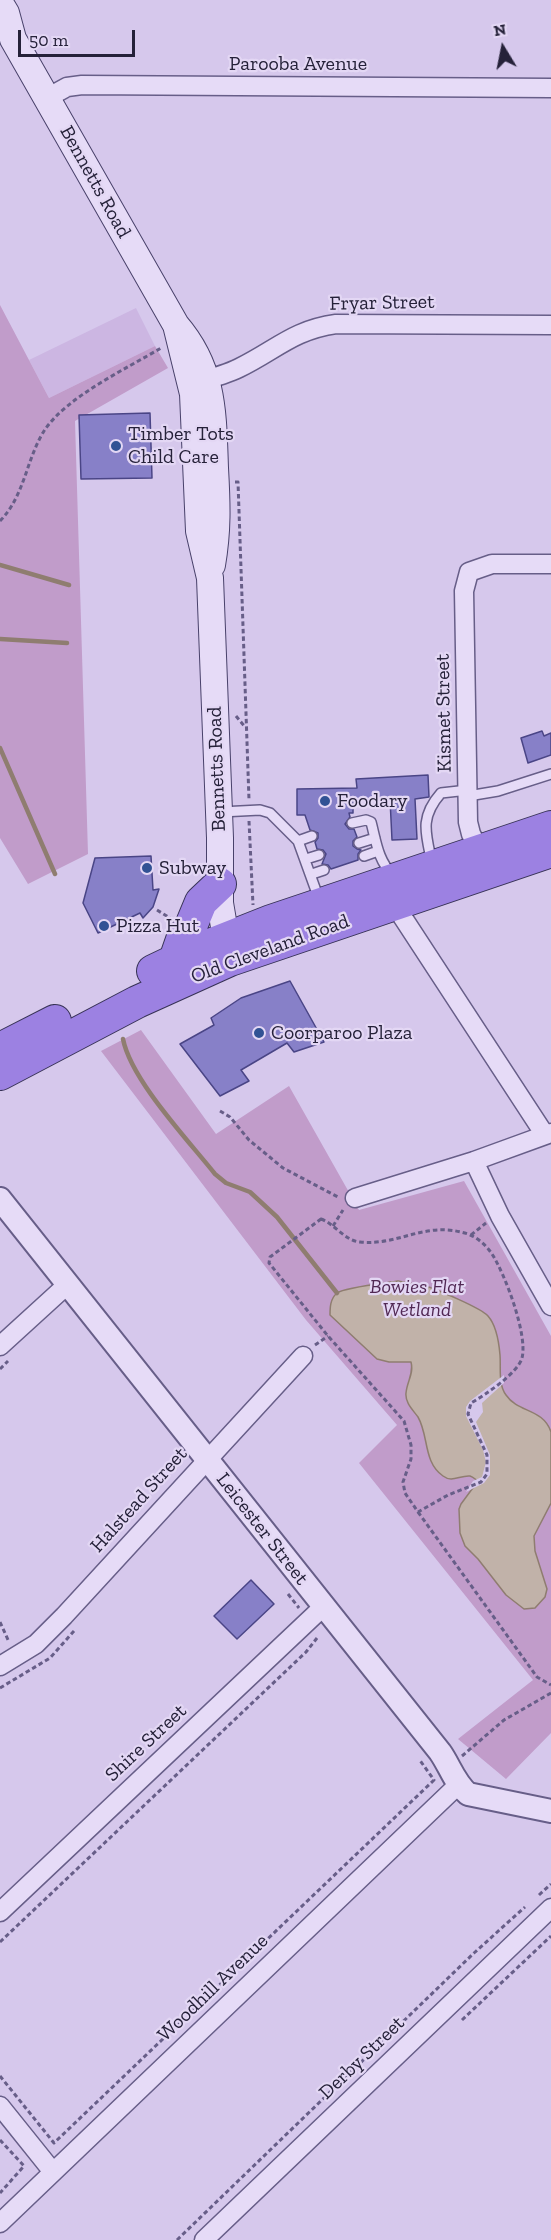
<!DOCTYPE html>
<html>
<head>
<meta charset="utf-8">
<style>
  body { margin:0 }
  #map { position:relative; width:551px; height:2240px; overflow:hidden; background:#d6c8ec; font-family:"Zilla Slab",serif }
  canvas { display:block }
  .north { position:absolute; left:473px; top:18px; width:60px; height:60px; -webkit-text-stroke:4px #e3d7f4; paint-order:stroke; rotate:350deg; font-size:16px; font-weight:700; line-height:24px; text-align:center; color:#252139 }
  .north::after { content:''; display:block; margin:auto; width:21px; height:27px; background:#252139; clip-path:polygon(50% 0,100% 100%,50% 72%,0 100%) }
  .scale { position:absolute; left:18px; top:30px; width:117px; height:27px; box-sizing:border-box; border:3px solid #252139; border-top:0; padding-left:8px; font-size:18px; line-height:21px; white-space:nowrap; color:#252139; -webkit-text-stroke:4px #e3d7f4; paint-order:stroke }
</style>
</head>
<body>
<div id="map">
<canvas width="551" height="2240"></canvas>
<div class="north">N</div>
<div class="scale">50 m</div>
</div>
<script>
const context = document.querySelector('canvas').getContext('2d');
context.lineJoin = 'round';
function fillPath(path, color) { context.fillStyle = color; context.fill(path, 'evenodd'); }
function trace(path, color, width, dash) { context.strokeStyle = color; context.lineWidth = width; context.lineCap = dash ? 'butt' : 'round'; context.setLineDash(dash || []); context.stroke(path); }
function write(font, color, halo, rows, align = 'center') {
  context.font = font + ' "Zilla Slab",serif'; context.lineWidth = 4.5; context.setLineDash([]); context.textBaseline = 'middle'; context.strokeStyle = halo; context.fillStyle = color; for (const [text, x, y, turn = 0] of rows) {
    context.save(); context.translate(x, y); context.rotate((+turn || 0) * Math.PI / 180); context.textAlign = isNaN(turn) ? turn : align; if (halo) context.strokeText(text, 0, 0); context.fillText(text, 0, 0); context.restore();
  }
}
fillPath(new Path2D(`
  M136,308L155,346L49,398L29,360Z`), '#ccb6e2');
fillPath(new Path2D(`
  M0,305L49,398L155,346L168,368L75,421L88,854L28,884L0,838Z
  M141,1030L216,1134L289,1086L359,1210L464,1181L551,1336V1733L506,1779L458,1739L533,1680L359,1463L397,1425L306,1320L101,1051Z`), '#c19cca');
const water = new Path2D(`
  M398,1281C407,1283 416,1284 425,1286C436,1289 481,1308 488,1316C496,1325 499,1343 500,1355C501,1368 498,1384 506,1395C518,1413 543,1408 551,1432V1503L534,1536L535,1551L547,1589L545,1597L535,1608L524,1609L506,1595L478,1559L465,1546L460,1533L459,1509L461,1504L478,1481C475,1479 473,1477 470,1476C460,1475 452,1483 443,1476C423,1462 429,1436 418,1417C413,1410 405,1403 406,1393C407,1381 414,1374 411,1362H389L377,1359L330,1315C330,1308 330,1299 337,1293C345,1287 386,1283 398,1281Z`);
fillPath(water, '#c1b2a9');
trace(water, '#8f7d70', 1.5);
fillPath(new Path2D(`
  M504,1375V1383L482,1403L483,1412L476,1422L490,1455V1475L484,1483L466,1492L473,1481L482,1477L486,1462L483,1450L466,1416V1407L470,1401Z`), '#d6c8ec');
trace(new Path2D(`
  M0,565L69,585
  M0,639L67,643
  M0,748L55,874
  M123,1039C131,1080 188,1140 215,1174L226,1183L250,1192L277,1217L337,1293`), '#8f7d70', 4.5);
const building = new Path2D(`
  M150,413L152,478L81,479L79,415Z
  M542,731L544,736L551,733V755L528,763L521,738Z
  M428,775L429,797L415,799L417,839L392,840L390,799L353,800V813H349L350,817L345,824L349,829H354L357,837L353,841V846L357,849L361,850L358,854V860L331,869L328,865L322,864L326,854L323,850L317,849L315,842L318,838V833L310,830L305,815H297V789L357,788L356,779Z
  M151,856L153,890L159,889L153,907L143,918L140,913L98,933L83,903L95,858Z
  M290,981L324,1042L294,1052L287,1043L241,1070L249,1081L220,1096L180,1044L214,1025L211,1018L241,998Z
  M251,1580L274,1604L237,1639L214,1616Z`);
fillPath(building, '#8780c8');
trace(building, '#4a4586', 1.5);
const service = new Path2D(`
  M468,796L498,791L551,774
  M221,812L260,810L270,813L298,841L319,899
  M352,823L366,820L371,822C376,841 378,861 393,875
  M298,841L312,836
  M359,843L375,838
  M364,856L378,851
  M306,859L319,855
  M432,863C426,834 419,818 441,793L468,790
  M312,874L324,870`);
const minor = new Path2D(`
  M47,98L67,87L82,85L551,88
  M194,383C209,379 225,375 239,368C276,350 293,330 336,324L551,325
  M480,851L471,834L468,822L464,591L469,572L492,564H551
  M394,904L545,1135
  M474,1161L500,1216L551,1306
  M355,1198L474,1161L551,1133
  M0,1346L68,1284
  M0,1666L36,1644L64,1616L303,1356
  M0,1912L323,1607
  M0,2106L53,2172
  M0,2223L458,1785
  M204,2240L551,1908`);
const tertiary = new Path2D(`
  M0,1199L440,1752C450,1766 454,1782 468,1794L551,1811`);
const secondary = new Path2D(`
  M0,3L6,13L13,39L176,325C214,369 213,413 215,468C217,504 218,530 212,565
  M176,325L193,394L199,531L210,578L220,838V903L229,956`);
const trunk = new Path2D(`
  M175,960L183,937L191,926L201,902L220,884
  M153,971L195,951L271,921L551,827
  M0,1049L55,1021
  M0,1074L137,1002L230,960L551,851`);
trace(service, '#675e88', 12);
trace(minor, '#675e88', 21);
trace(tertiary, '#675e88', 26);
trace(secondary, '#48416a', 28);
trace(trunk, '#373256', 34);
trace(new Path2D(`
  M235,482H238L249,800
  M0,521C25,495 26,460 44,431C66,397 126,369 161,348
  M236,716L245,727
  M249,821L253,905
  M157,910L170,918
  M220,1111L230,1117L249,1140L283,1168L338,1197
  M321,1219C335,1224 345,1241 360,1242C400,1246 425,1220 468,1234C478,1238 486,1245 492,1254C505,1274 528,1335 522,1358C518,1373 485,1395 471,1403L468,1414L487,1455V1474L481,1482L448,1495L418,1512L405,1493L403,1482L411,1459V1445L404,1421L328,1336L269,1263L270,1257Z
  M333,1226L343,1210
  M471,1235L486,1223
  M315,1345L328,1336
  M0,1369L8,1361
  M418,1512L537,1677L551,1685
  M288,1594L299,1608
  M0,1622L9,1642
  M0,1688L50,1658L74,1631
  M462,1756L504,1720L551,1693
  M539,1895L551,1884
  M0,1942L306,1652L317,1638
  M462,2020L551,1936
  M0,2076L54,2143L434,1780L419,1759
  M0,2140L24,2166L0,2193
  M177,2240L474,1953L525,1907`), '#675e88', 3, [4.5, 3]);
trace(service, '#e6dbf7', 9);
trace(minor, '#e6dbf7', 18);
trace(tertiary, '#e6dbf7', 22);
trace(secondary, '#e6dbf7', 26);
trace(trunk, '#9c81e2', 32);
for (const [x, y, r, color] of [
  [116,446,6,"#315294"],
  [325,801,6,"#315294"],
  [147,868,6,"#315294"],
  [104,926,6,"#315294"],
  [259,1033,6,"#315294"]
]) { const dot = new Path2D(); dot.arc(x, y, r, 0, 2 * Math.PI); context.fillStyle = color; context.fill(dot); trace(dot, '#e3d7f4', 2); }
write('20px', '#252139', '#e3d7f4', [
  ["Parooba Avenue",298,64],
  ["Bennetts Road",95,182,61],
  ["Fryar Street",382,303,-1],
  ["Kismet Street",444,713,-91],
  ["Bennetts Road",217,769,-92],
  ["Old Cleveland Road",270,949,-20],
  ["Halstead Street",139,1500,-48],
  ["Leicester Street",262,1529,52],
  ["Shire Street",146,1743,-43],
  ["Woodhill Avenue",213,1988,-44],
  ["Derby Street",362,2058,-44]
]);
write('20px', '#252139', '#e3d7f4', [
  ["Timber Tots",128,434],
  ["Child Care",128,457],
  ["Foodary",337,801],
  ["Subway",159,868],
  ["Pizza Hut",116,926],
  ["Coorparoo Plaza",271,1033]
], 'left');
write('italic 20px', '#512854', '#e3d7f4', [
  ["Bowies Flat",417,1287],
  ["Wetland",417,1310]
]);
</script>
</body>
</html>
